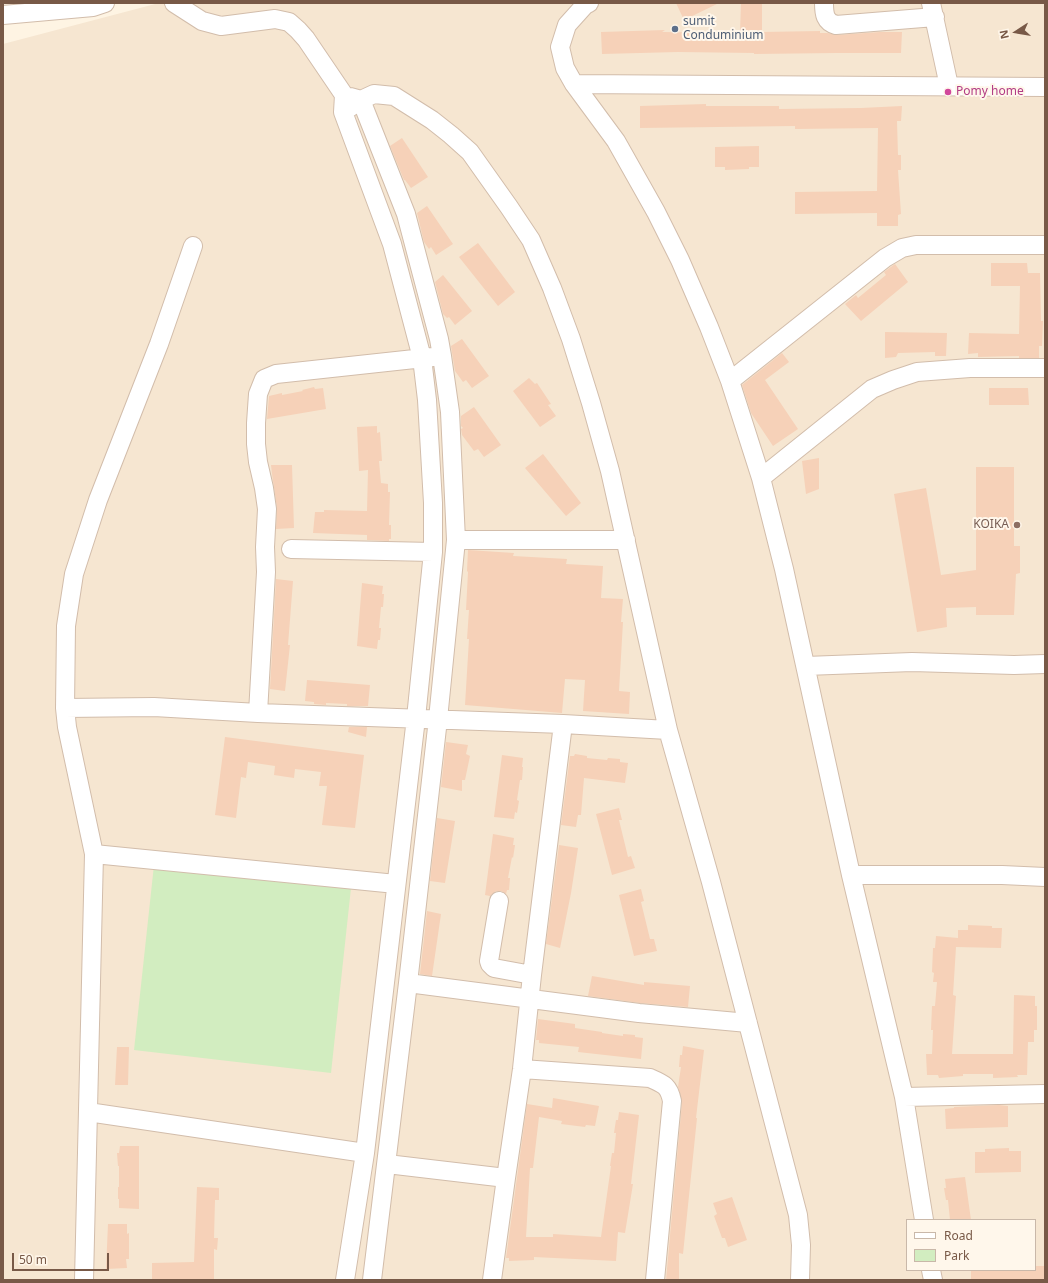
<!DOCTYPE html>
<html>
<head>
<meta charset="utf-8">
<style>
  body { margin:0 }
  #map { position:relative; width:1048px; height:1283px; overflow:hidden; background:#fef4e3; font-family:"Noto Sans",sans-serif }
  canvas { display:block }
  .frame { position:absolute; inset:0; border:4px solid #785947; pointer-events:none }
  .legend { position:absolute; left:906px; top:1219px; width:130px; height:52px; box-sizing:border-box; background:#fff7eb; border:1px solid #c9b8a9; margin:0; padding:5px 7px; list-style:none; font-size:12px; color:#785947 }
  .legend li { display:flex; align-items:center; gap:8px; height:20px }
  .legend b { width:20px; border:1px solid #c9b8a9 }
  .north { position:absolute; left:996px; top:12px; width:40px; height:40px; -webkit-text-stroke:3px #fff7eb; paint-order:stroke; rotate:258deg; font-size:11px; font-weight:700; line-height:16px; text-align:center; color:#785947 }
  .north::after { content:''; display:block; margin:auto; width:14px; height:18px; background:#785947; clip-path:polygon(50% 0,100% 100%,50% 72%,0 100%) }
  .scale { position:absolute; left:12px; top:1253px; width:97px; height:18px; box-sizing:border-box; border:2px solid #785947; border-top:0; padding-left:5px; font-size:12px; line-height:14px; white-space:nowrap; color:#785947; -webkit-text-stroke:3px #fff7eb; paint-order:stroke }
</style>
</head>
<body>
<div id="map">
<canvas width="1048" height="1283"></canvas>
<div class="frame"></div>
<ul class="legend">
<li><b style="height:5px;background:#fff"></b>Road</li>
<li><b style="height:11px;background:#d2edc0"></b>Park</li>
</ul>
<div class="north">N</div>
<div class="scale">50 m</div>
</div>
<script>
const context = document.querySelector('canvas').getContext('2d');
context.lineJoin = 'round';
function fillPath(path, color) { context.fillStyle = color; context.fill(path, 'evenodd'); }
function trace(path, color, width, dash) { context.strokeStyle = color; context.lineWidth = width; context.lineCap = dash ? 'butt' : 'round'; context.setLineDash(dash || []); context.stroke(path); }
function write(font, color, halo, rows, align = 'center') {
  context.font = font + ' "Noto Sans",sans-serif'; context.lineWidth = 4; context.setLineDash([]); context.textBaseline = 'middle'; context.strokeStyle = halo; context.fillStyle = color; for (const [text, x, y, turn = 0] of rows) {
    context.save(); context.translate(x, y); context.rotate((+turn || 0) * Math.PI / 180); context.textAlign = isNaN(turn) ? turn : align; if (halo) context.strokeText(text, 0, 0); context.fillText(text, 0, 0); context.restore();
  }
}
fillPath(new Path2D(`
  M159,3H1045V1280H3V44ZM907,1220H1035V1270H907Z`), '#f6e6d1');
fillPath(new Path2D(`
  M154,865L351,888L331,1073L134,1050Z`), '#d2edc0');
fillPath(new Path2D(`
  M676,3H719L684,20Z
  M741,3H762V32L820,31V33H827L837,35L880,32H902L901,53H836L754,54V53L678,52L602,54L601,32L665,30L662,32L740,33Z
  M706,104V106H779V109L861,108L902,106L901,121H897L898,155H901V170H898L901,214L898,215V226H877V213L795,214V192L877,191L878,128L795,129V126L640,128V106Z
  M402,138L428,177L411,188L405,180H404L390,146Z
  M759,146V167H749V169L725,170V167H715V147Z
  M427,206L453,244L436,255L431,247L429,249L424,242L417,213Z
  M478,243L515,292L498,306L459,257Z
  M991,263H1027L1028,273H1040L1041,321H1043L1042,346H1039V358H1019V356L978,357V353L968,354L969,333L1019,334L1020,286H991Z
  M895,264L908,282L861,321L845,304L856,295L858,298L886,275L884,272Z
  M443,275L472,311L455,325L449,317L447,318L443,314L435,282Z
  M885,332L947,333L946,356H935V352L898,353L896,357L885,358Z
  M462,339L489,376L472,388L466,380L463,382L455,371L451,346Z
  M782,353L789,362L765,380L798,429L773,446L751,413L742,385Z
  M529,378L535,384L537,383L551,404L548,405L556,416L540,427L513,391Z
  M314,387L315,389L323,388L326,409L267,419L269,396L282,393V395L303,391L302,390Z
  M989,388H1028L1029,405H989Z
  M474,407L501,445L484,457L478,449L474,451L462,435L461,429L463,428L461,426V416Z
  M377,426V433L380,432L382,461H379L381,483L388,484V492H390L389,525H391V539H389V541L367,540V535L313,533L315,512H324V510L367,511L368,470L359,471L357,427Z
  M543,454L581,503L566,516L525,468Z
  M819,458V489L806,494L802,461Z
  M271,465H292L294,528L276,529L277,508L272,474Z
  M976,467H1014V546H1020V573L1016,574L1014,615H976V607L946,608L947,627L917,632L894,494L926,488L941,575L976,570Z
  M468,550L514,553L513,556L567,559L566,564L603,566L601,598L623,599L621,622H623L619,691L630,692L629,714L583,711L585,680L565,679L562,713L465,705L469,639H467L469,610H466L468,572L467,571Z
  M276,579L293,581L288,645H290L285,691L270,689Z
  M362,583L383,586L382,594H384L383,607H381L379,628H381L380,640H378L377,649L357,646Z
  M307,680L370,685L368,706H347V704L326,703V705L314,704V702L305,701Z
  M349,727H367L366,737L348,732Z
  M225,737L364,755L355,828L322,825L327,786H319L321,772L295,769L294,778L274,775L275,766L248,762L246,778L241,777L236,818L215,815Z
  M446,742L468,745L466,754L470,756L465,780H462V791L441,787Z
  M575,754L587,756V758L607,760L608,758L620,759V762L628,763L625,783L584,778L581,815H578L576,827L561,825L570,756H574Z
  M502,755L523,758L522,767H523L522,780H520L517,800L519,801L517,813L515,812L514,819L494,817Z
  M619,808L622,820H619L628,857L631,856L635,868L612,875L596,814Z
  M437,818L455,821L445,883L430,881Z
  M493,834L514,838L513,845H515L513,858L512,857L508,878H510L509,890H507L506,894L501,891H496L490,896L485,895Z
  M559,845L578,848L571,893L560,948L546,944Z
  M641,889L644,901L641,902L650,939H654L657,951L634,956L619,895Z
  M427,911L441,914L432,976L420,974Z
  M968,925L992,926V928H1002L1001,948L956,947L953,995L956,996L952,1054H1013L1014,995L1035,996V1006H1037V1030H1034V1042H1028L1027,1075H1017L1018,1077L993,1078V1074H963V1076L939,1078L938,1075H927L926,1054H932L933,1030H931L932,1006H935L937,982H933L934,973L932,972L933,948H935L936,936L958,938V930H968Z
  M592,976L644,985V982L690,986L688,1007L640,1003L588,996Z
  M538,1019L575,1024V1028L602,1032V1033L623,1036V1034L635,1035V1037L643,1038L641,1059L578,1052L579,1047L539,1043V1040H536Z
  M683,1046L704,1050L696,1118H697L683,1254L679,1253V1280H666L682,1102L678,1087L681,1067H679L680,1055H682Z
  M117,1047H129L128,1085H115Z
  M553,1098L599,1106L595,1126L586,1125L585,1127L561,1124L562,1121L539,1117L533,1168H530L526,1237H553V1234L601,1237L611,1166H610L612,1153H614L616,1133H614L616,1120H618L619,1112L639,1115L631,1184H633L625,1233L618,1232L616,1261L534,1257V1260L509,1261V1258H506L527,1104L552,1108Z
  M999,1105L1008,1106V1127L946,1129L945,1109L954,1108V1107Z
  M120,1146H139V1209L119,1208V1199H118V1187H119V1166H118L117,1153H119Z
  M1009,1148V1151H1021V1172L975,1173V1152H985V1149Z
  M965,1177L971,1220H950L948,1200H946L944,1188H946L945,1179Z
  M197,1187L219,1188V1200H215L214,1238H218L217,1250L214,1249V1280H152V1263L194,1262Z
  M732,1197L747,1240L728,1247L725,1238H722L714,1216L717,1214L713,1203Z
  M108,1224H127V1234L129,1233V1259H126L127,1268L106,1269Z
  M1035,1266H1045V1280H971V1270H1035Z`), '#f6d1b8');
const minor = new Path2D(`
  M174,3L202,21L221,26L275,19L289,22L298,30L306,39L344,95L343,112L392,244L422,358L427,400L433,503V552L416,718L365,1153L345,1280
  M589,3L585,5L567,25L560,47L565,68L574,84L616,141L656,212L680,260L709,327L730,381L761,478L784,569L851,875L904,1097L924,1220
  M824,3C824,14 825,22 836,25L935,17
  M931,3L949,86
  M3,15L93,7L105,3
  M574,84L1045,87
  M350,97L361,100L406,214L439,339L442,356L450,412L456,540L438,719L408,983L372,1280
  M343,112L361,100L374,94L394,96L432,120L451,135L470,152L509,207L531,240L552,288L571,339L591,403L610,471L668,730L711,882L798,1215L801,1245L800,1280
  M730,381L885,258L902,248L916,245H1045
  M761,478L872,389L893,380L917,372L970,368H1045
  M456,540H626
  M291,549L433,552
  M806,666L912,662L1014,665L1045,664
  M65,708L154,707L258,713L563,724L532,975L522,1069L506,1178L492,1280
  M258,713L266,572L265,547L267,509L264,488L258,462L256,444V423L258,394L264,379L276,374L433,357
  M563,724L668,730
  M94,854L396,884
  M851,875H1002L1045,877
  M499,901L489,961L490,964L494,968L532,975
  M408,983L639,1013L748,1023
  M522,1069L650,1078C664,1084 669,1086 672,1101L655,1280
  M904,1097L1045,1094
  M88,1112L365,1153
  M387,1164L506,1178
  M931,1270L933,1280
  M84,1280L94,854L67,727L65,708L66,626L74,574L98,500L159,344L193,246`);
trace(minor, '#d2bdab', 20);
trace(minor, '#fff', 18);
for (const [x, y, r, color] of [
  [675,29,4,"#5c6f8a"],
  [948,92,4,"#d1479c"],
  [1017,525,4,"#8d6e63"]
]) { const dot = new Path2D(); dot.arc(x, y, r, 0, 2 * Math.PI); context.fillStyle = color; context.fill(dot); trace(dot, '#fff7eb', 1.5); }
write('12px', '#4e5e75', '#fff7eb', [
  ["sumit",683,22],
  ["Conduminium",683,36]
], 'left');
write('12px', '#b23c85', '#fff7eb', [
  ["Pomy home",956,92]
], 'left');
write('12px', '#785e54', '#fff7eb', [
  ["KOIKA",1009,525]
], 'right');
</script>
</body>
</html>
